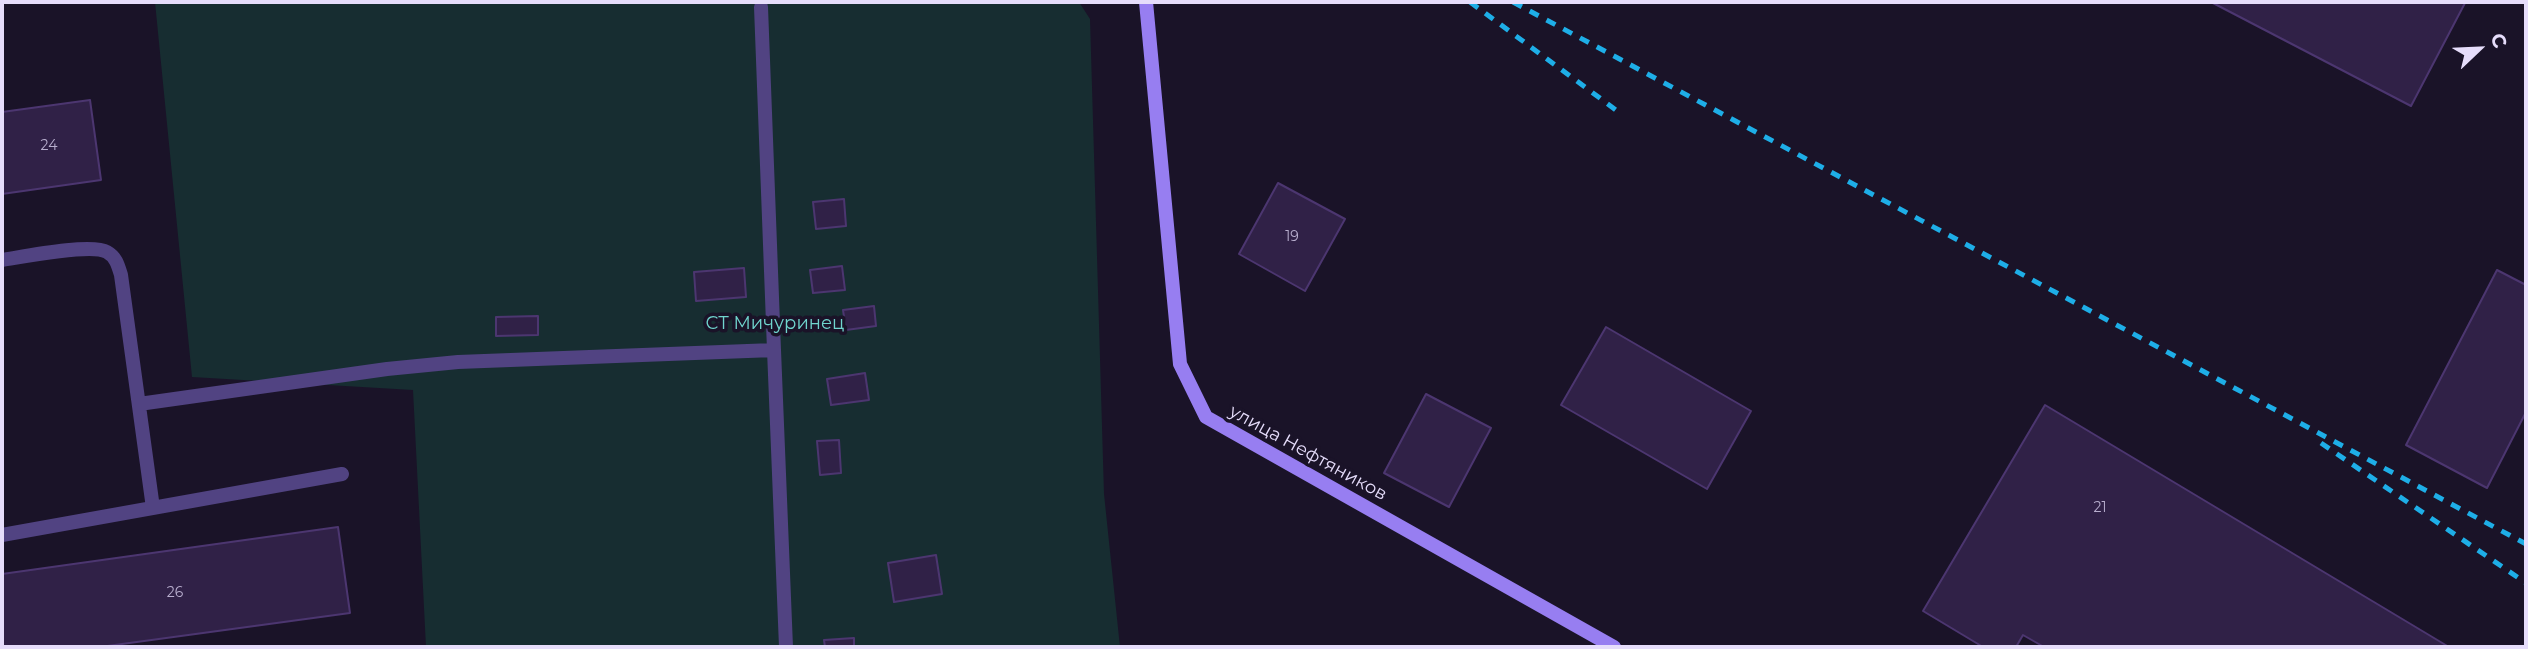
<!DOCTYPE html>
<html>
<head>
<meta charset="utf-8">
<style>
  body { margin:0 }
  #map { position:relative; width:2528px; height:649px; overflow:hidden; background:#1a1328; font-family:Montserrat,sans-serif }
  canvas { display:block }
  .frame { position:absolute; inset:0; border:4px solid #e6ddfb; pointer-events:none }
  .north { position:absolute; left:2444px; top:14px; width:70px; height:70px; -webkit-text-stroke:5px #1a1328; paint-order:stroke; rotate:67deg; font-size:19px; font-weight:700; line-height:28px; text-align:center; color:#e6ddfb }
  .north::after { content:''; display:block; margin:auto; width:24px; height:32px; background:#e6ddfb; clip-path:polygon(50% 0,100% 100%,50% 72%,0 100%) }
</style>
</head>
<body>
<div id="map">
<canvas width="2528" height="649"></canvas>
<div class="frame"></div>
<div class="north">С</div>
</div>
<script>
const context = document.querySelector('canvas').getContext('2d');
context.lineJoin = 'round';
function fillPath(path, color) { context.fillStyle = color; context.fill(path, 'evenodd'); }
function trace(path, color, width, dash) { context.strokeStyle = color; context.lineWidth = width; context.lineCap = dash ? 'butt' : 'round'; context.setLineDash(dash || []); context.stroke(path); }
function write(font, color, halo, rows, align = 'center') {
  context.font = font + ' Montserrat,sans-serif'; context.lineWidth = 7; context.setLineDash([]); context.textBaseline = 'middle'; context.strokeStyle = halo; context.fillStyle = color; for (const [text, x, y, turn = 0] of rows) {
    context.save(); context.translate(x, y); context.rotate((+turn || 0) * Math.PI / 180); context.textAlign = isNaN(turn) ? turn : align; if (halo) context.strokeText(text, 0, 0); context.fillText(text, 0, 0); context.restore();
  }
}
fillPath(new Path2D(`
  M155,2H1079L1090,19L1104,494L1120,647H426L413,390L192,377Z`), '#172d31');
const building = new Path2D(`
  M2211,2H2463L2465,3L2411,106Z
  M90,100L101,180L2,194V112Z
  M1278,183L1345,219L1305,291L1239,254Z
  M844,199L846,226L816,229L813,202Z
  M842,266L845,290L813,293L810,270Z
  M744,268L746,297L696,301L694,272Z
  M2497,270L2526,285V412L2487,488L2406,445Z
  M874,306L876,326L846,330L843,310Z
  M538,316V335L496,336V317Z
  M1606,327L1751,411L1707,489L1561,405Z
  M865,373L869,400L831,405L827,379Z
  M1426,394L1491,428L1449,507L1384,473Z
  M2045,405L2449,647H2044L2023,635L2016,647H1983L1923,611Z
  M839,440L841,473L820,475L817,441Z
  M338,527L350,613L100,647H2V574Z
  M936,555L942,594L894,602L888,563Z
  M854,638V647H825L824,640Z`);
fillPath(building, '#302147');
trace(building, '#4c3670', 2);
trace(new Path2D(`
  M761,7L774,350
  M2,260C22,257 91,243 107,252C116,257 118,265 121,275L153,508
  M139,404L387,369L458,362L774,350L786,647
  M2,535L342,474`), '#514382', 14);
trace(new Path2D(`
  M1146,2L1180,364L1206,417L1614,647`), '#977ef1', 14);
trace(new Path2D(`
  M1470,2L1620,113
  M1513,2L2526,544
  M2321,443L2526,583`), '#1eaee7', 5, [10, 9]);
write('14px', '#b8aece', null, [
  ["24",49,146],
  ["19",1292,237],
  ["21",2100,508],
  ["26",175,593]
]);
write('18px', '#70d5ce', '#1a1328', [
  ["СТ Мичуринец",775,324]
]);
write('18px', '#e6ddfb', '#1a1328', [
  ["улица Нефтяников",1308,453,29]
]);
</script>
</body>
</html>
